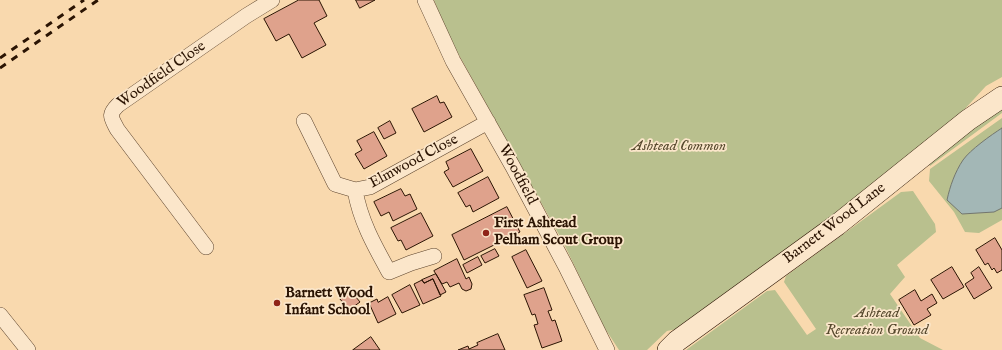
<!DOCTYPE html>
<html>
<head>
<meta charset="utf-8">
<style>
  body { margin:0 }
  canvas { display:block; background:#f9d9ae }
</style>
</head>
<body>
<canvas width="1002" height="350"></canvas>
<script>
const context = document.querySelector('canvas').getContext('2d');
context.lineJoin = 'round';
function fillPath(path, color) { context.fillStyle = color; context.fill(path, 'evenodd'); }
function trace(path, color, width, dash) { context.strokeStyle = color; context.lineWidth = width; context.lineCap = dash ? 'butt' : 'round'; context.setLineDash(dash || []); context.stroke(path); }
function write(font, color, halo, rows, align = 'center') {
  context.font = font + ' "IM FELL English",serif'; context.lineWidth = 3.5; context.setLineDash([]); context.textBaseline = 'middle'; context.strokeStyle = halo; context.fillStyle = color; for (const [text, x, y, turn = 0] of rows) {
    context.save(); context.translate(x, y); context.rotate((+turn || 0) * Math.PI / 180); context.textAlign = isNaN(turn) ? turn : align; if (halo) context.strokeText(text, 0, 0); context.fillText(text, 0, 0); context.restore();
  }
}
fillPath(new Path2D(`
  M434,0H1002V77L986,86L962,112L829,219L682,328L667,331L647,350H619L604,327L563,242L449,37Z
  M1002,106V113L930,166L928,163Z
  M1002,118V220L979,233L965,232L954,212L929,181L930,169Z
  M913,191L935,224L936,232L897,265L905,277L890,294L920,338L943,350H686L767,291L775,290L807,335L816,329L784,282L786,276L901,192Z`), '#b9c08e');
const water = new Path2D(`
  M1002,128V208L994,212L962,214L947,200C950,186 955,172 963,160C970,150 991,135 1002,128Z`);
fillPath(water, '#a3b7b6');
trace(water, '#73766e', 1);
const building = new Path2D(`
  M299,0H319L327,16L314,23L326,45L302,58L289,34L276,41L264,19Z
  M356,0H375L360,8Z
  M437,96L440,103L444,102L452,117L424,132L412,109Z
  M390,121L396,133L384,139L378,128Z
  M374,132L387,156L364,169L355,154L362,150L357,141Z
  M471,149L483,171L453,187L444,172L449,169L446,162Z
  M488,177L499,198L473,212L470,205L466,207L458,193Z
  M401,189L405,196L410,194L417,209L393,221L389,212L381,216L374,202Z
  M507,207L520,232L464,260L452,235Z
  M421,213L433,236L406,250L401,240L398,241L391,228Z
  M995,238L1002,250V270L997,273L994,268L992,270L988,263L985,265L976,250Z
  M495,249L499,256L485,263L481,256Z
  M526,250L542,281L527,288L512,257Z
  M478,257L482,265L467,273L463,265Z
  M457,259L466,279L469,277L472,284L471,289L466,291L462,289L459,283L450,287L447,282L442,284L434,271Z
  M952,267L964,287L943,299L931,280Z
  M979,267L992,288L974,299L965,284L974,278L971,273Z
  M436,274L446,292L440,295L433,279L424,283L422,280Z
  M433,279L441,296L423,304L414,284L422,280L424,283Z
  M410,285L420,305L402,313L392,295Z
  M544,288L552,310L548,311L552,321L555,320L562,341L542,348L534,325L538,324L535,314L532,315L524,295Z
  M915,290L921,301L932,294L937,303L927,309L931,315L914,325L899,300Z
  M351,291L360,302L349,310L340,299Z
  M388,297L396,314L378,323L369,303L377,299L378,302Z
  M498,334L505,350H458L468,346L469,349L478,345L477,343Z
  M371,337L380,350H353Z`);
fillPath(building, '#dfa28c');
trace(building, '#2b1403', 1);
const street = new Path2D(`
  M425,0L453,61L513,167L566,267L607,350
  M304,121L335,184L355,190L370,187L488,122
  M355,190C360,220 374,245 389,272L411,263L434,256
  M206,247L117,129C111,117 108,115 118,105L246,16L272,0
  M0,315L28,350`);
const secondary = new Path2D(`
  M668,350L677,341L837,225L968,120L1002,97`);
trace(street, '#5e452e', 16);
trace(secondary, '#2b1403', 22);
trace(street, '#fbe6ca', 15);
trace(secondary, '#fbe6ca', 21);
trace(new Path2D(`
  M0,58L84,0
  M0,68L98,0`), '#2b1403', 3, [7, 7]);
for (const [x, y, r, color] of [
  [486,233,4,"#8f2418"],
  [277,303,4,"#8f2418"]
]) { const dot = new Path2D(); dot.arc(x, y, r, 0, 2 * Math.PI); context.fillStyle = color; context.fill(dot); trace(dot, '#fbe6ca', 1.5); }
write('15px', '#2b1403', '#fbe6ca', [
  ["Woodfield Close",162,75,-35],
  ["Elmwood Close",414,162,-28],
  ["Woodfield",517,175,62],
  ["Barnett Wood Lane",835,224,-37]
]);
write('italic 15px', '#56482d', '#fbe6ca', [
  ["Ashtead Common",679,147],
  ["Ashtead",877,314],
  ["Recreation Ground",877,331]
]);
write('bold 15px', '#2b1403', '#fbe6ca', [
  ["First Ashtead",494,224],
  ["Pelham Scout Group",494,241],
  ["Barnett Wood",285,294],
  ["Infant School",285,311]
], 'left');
</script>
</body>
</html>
